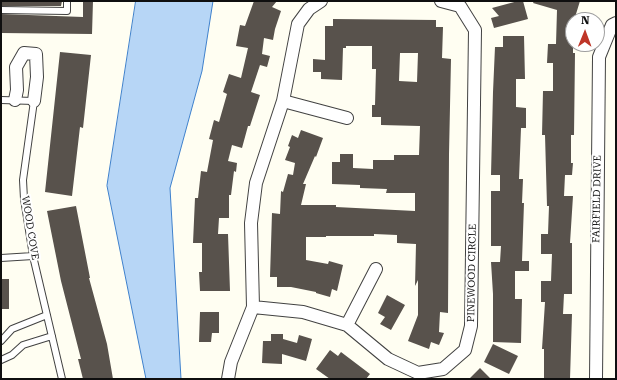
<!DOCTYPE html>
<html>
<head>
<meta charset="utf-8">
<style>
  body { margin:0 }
  #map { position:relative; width:617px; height:380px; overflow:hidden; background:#fffef2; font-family:"Roboto Serif",serif }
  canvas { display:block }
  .frame { position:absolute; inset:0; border:2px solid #0f0f0f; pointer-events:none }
  .north { position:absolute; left:565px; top:12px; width:40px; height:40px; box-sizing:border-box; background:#fff; border:1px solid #9f9f9f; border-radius:50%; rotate:1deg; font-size:11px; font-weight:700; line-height:16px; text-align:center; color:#0f0f0f }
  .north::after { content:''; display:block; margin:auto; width:14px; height:18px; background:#bf3628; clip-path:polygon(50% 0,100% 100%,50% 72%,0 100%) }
</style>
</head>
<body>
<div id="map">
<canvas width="617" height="380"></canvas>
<div class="frame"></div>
<div class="north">N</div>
</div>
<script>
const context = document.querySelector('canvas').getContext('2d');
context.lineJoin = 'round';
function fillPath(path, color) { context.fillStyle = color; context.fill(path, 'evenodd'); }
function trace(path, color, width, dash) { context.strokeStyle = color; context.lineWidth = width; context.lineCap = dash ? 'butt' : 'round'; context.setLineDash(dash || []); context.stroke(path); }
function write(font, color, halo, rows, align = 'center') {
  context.font = font + ' "Roboto Serif",serif'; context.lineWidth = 4; context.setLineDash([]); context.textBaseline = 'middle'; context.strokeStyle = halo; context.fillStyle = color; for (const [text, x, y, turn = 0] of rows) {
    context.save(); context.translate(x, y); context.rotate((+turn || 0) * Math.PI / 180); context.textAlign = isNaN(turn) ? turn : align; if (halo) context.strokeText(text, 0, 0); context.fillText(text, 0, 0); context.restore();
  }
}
const water = new Path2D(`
  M136,1H213L202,71L170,188L181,379H146L107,186Z`);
fillPath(water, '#b7d6f6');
trace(water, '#3f81cc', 1);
fillPath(new Path2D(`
  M1,1H62L61,6H1Z
  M83,1H93L92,34L1,33V14L83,17Z
  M254,1H277L272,7L281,11L275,29L273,40L264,38L262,54L270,56L267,67L260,65L251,92L260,95L250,126H248L242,148L232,145L228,161L237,163L236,172L234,171L231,195H229V218H219L218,234H228L230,291H200L199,272H202V243H193L195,198H198L201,171L207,172L213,140L209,139L214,120L219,122L227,94L223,92L229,74L241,78L248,48L236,46L240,25L245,26Z
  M518,1H523L528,19L494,28L491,18L499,16L492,8Z
  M534,1H580L576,14V20H573V53H575L574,135H571V163H573L572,175H565L564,196H573L570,243H572V294H564L563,314H572L570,379H544V349H542L545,302H541V281H551L552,254H541V234H548L549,206H547L545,135H542L543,91H553V63H547L548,44H556L557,10L533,3Z
  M333,19L436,20V27H443L442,58L451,59L449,154L448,313L440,312L439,332L444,333L439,345L431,342L429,349L408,341L418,315V280L415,286L416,244L397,243V235L374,234V236H326V237H306V260L328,264L329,261L343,265L337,291L332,289L330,297L316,293V292L291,287H277V277H270L272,213L280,214L281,191L283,192L288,174L293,175L295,163L285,160L290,147L288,146L292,135L298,138L301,130L323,138L316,157L315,156L303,184H306L301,205H336V207L415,211V193H386L387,189L360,188V185L332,184V162H340V154H353V168L373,169V160H394V155H419L420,126L381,125V117H372V105H375L376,69H372V46H346V48H343L342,80L321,79V72H313V59L325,60V26H333ZM400,53H418L417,82L399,81Z
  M503,36H524L525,79H516V107L526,108V128H521L519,179H523L522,203H524L522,261H529V271H515V299H522L521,343L493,342V294L491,262H500L501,246H491V191H500V175H491L493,92L495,47H503Z
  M60,52L91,55L83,128L80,127L72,196L45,192Z
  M76,206L90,278H89L107,344L113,379H83L78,359H81L61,281L47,211Z
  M1,279H9V309H1Z
  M387,295L405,305L391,330L380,324L385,317L378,313Z
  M200,312H219V333H212L211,342H199Z
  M271,334H283V339L297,343L299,335L312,339L306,361L282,354V364L262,363L263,341H271Z
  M493,344L518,356L509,374L484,362Z
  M330,350L338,356L341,352L370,374L366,379H330L316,369Z
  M480,368L491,379H469Z`), '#58524c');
const service = new Path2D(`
  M1,10L67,11V1
  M1,100L34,101L23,180L24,199L33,256L62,379
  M1,258L33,256
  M1,341L12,329L47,315
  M1,360L12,355L23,345L52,336`);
const minor = new Path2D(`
  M15,100L17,90L16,67L24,53L36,54L37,77L34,101
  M283,101L347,118
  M253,307L303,312L347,325L388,359L418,373L443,369L465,350L471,326L475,30L460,6L441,1
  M347,325L376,269
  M228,379L231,362L253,307L251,223L256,183L283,101L298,24L309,9L321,1
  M596,379L599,57L612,25L616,23`);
trace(service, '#424242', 8);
trace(minor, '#424242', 14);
trace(service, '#fff', 6);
trace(minor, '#fff', 12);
write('10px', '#0f0f0f', '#fff', [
  ["FAIRFIELD DRIVE",597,199,-89],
  ["WOOD COVE",30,228,81],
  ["PINEWOOD CIRCLE",472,273,-89]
]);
</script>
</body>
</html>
